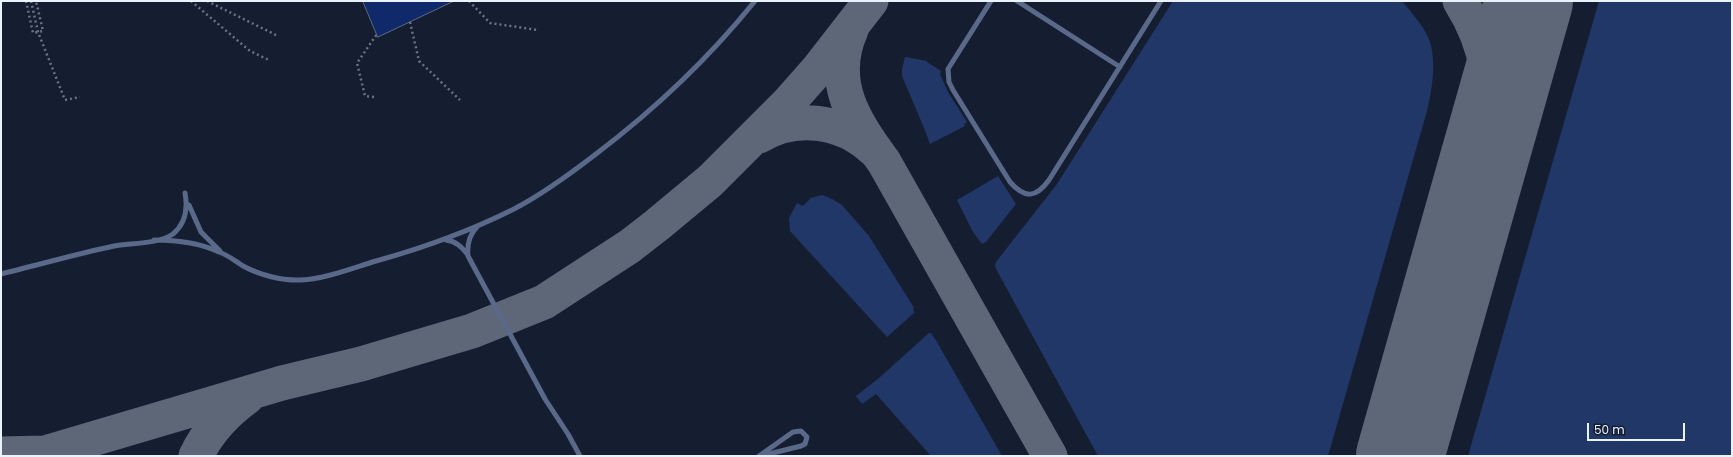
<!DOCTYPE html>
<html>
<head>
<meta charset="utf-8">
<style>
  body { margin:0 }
  #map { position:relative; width:1733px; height:457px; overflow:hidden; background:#151e31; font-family:Poppins,sans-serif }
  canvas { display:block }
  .frame { position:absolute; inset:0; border:2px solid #eaf1ff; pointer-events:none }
  .scale { position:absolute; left:1587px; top:423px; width:98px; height:18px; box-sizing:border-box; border:2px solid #eaf1ff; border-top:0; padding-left:5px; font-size:12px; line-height:14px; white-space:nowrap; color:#eaf1ff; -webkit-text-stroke:3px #151e31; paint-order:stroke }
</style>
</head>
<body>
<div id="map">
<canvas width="1733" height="457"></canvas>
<div class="frame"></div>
<div class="scale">50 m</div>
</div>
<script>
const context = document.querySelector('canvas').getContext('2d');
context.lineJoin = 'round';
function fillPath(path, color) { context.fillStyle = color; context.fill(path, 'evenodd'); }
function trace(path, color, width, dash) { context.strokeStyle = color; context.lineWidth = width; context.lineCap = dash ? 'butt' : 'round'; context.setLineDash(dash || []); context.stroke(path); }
fillPath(new Path2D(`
  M1173,1H1402C1411,12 1423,25 1429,39C1437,62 1432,89 1427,111L1328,456H1098L995,267L996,262L1057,184Z
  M1599,1H1732V456H1468Z
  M905,57L927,61V62L941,71L940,74L948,92L967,122L964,124L965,126L930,144L924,128L902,76V69Z
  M998,176L1016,204L986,242L982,244L973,232L957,200Z
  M822,195L832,199L842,205L869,236L913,306L914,313L887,337L790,231L789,218L797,203L803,206L811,198Z
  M929,333H931L937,342L1002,456H931L876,394L862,404L856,396L879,378Z`), '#213768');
trace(new Path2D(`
  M1460,1C1490,48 1493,91 1488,145
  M851,30C828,82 854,121 884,162L1050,456
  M759,136C795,114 842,120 873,149
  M1,454L45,453L282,383L361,364L472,331L544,302L630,246L657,225L710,181L789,102L819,68L871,1
  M196,456C208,431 225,413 247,397`), '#5e6778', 35);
trace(new Path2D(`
  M1400,456L1529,1`), '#5e6778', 88);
const building = new Path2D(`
  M363,1H454L378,37Z`);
fillPath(building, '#0f296b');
trace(building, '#5e6a81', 1);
trace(new Path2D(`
  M26,1L33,33L43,31L36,1
  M31,1L38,32L65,100L80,97
  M191,1L250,51L269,60
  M207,1L278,36
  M469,1L490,23L538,30
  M410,22L419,61L460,100
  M374,97L365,96L357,63L377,34`), '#6a7283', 2.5, [2, 3]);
trace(new Path2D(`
  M991,1L948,69L949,82L953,90L1010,182C1025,199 1036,198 1049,180L1161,1
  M1017,1L1120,67
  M189,205L201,232L220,251
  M477,227C469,235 467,245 468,256L545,399L568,434L580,456
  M154,240C176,240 198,242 219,252C228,255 235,261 243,266C260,275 282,281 301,280C325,279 353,268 376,261C423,248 470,231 514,209C543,194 570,174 596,154C654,110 709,58 755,1
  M446,240C456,241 462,247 468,255
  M1,274C38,265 76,254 114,246C131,243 159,244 173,234C186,223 188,209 185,193
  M759,456L793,432L801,431L807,437L805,444L801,446L761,456`), '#5a6989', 5);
</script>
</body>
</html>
